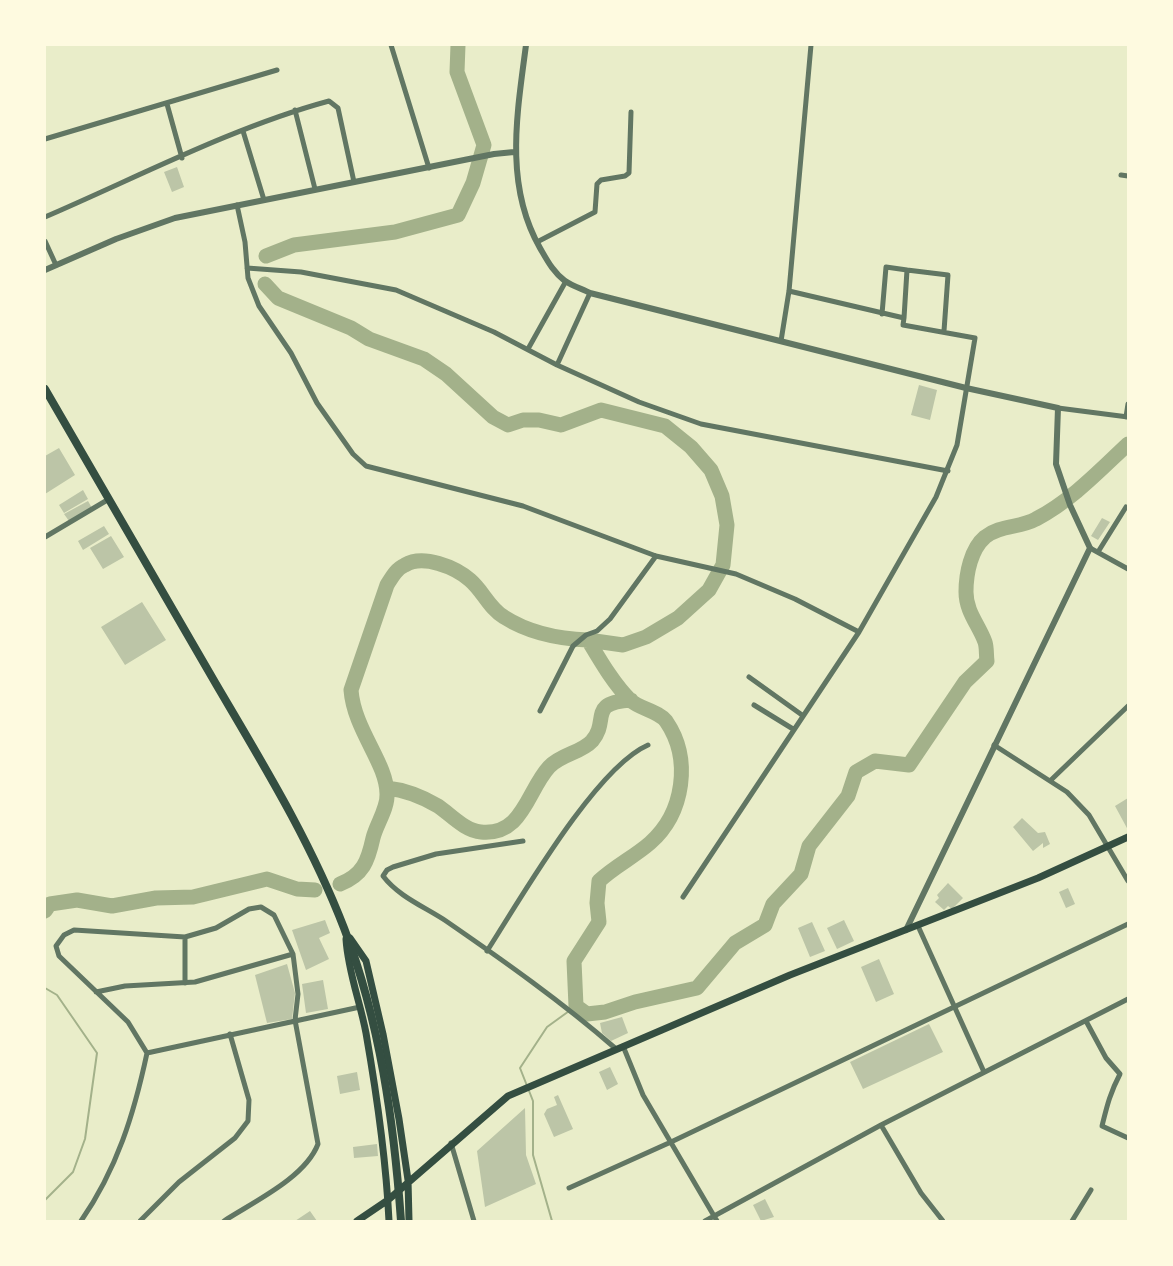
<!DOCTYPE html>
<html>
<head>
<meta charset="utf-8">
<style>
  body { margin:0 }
  #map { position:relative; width:1173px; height:1266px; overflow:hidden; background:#e9edc9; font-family:"Public Sans",sans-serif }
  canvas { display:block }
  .frame { position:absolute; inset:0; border:46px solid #fefae0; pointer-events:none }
</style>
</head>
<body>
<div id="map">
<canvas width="1173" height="1266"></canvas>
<div class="frame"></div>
</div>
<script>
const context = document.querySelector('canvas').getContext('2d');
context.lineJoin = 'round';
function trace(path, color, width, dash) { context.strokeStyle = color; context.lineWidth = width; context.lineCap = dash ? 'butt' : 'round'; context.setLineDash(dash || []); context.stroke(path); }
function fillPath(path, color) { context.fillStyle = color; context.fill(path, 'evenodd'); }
trace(new Path2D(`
  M45,988L57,995L97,1053L85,1139L73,1172L45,1200
  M552,1221L533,1155V1101L520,1068L547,1027L576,1006`), '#a3b18a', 2);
trace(new Path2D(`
  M266,256L294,245L395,232L458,215L473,183L484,145L457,72L458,45
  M265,284L278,298L351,328L369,339L424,359L446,374L493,417L508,425L523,420H539L561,425L601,410L665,426L691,447L711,470L722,496L727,525L723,565L709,590L678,618L646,637L623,645L588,640C600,660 613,683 630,700C640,709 658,711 666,721C692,759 684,813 650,843C634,857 615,866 599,881L597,903L599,922L574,961L576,1006L587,1014L605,1012L635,1002L697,988L735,943L765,925L773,904L801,874L809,846L848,796L856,772L875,761L909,765L965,682L987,661C986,655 987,648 985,642C979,625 966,612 966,592C966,573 971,549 985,537C1000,525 1020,528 1036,519C1072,500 1099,471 1128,444
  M387,788C406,790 421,796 438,806C450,814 465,831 481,832C523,836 527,791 549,767C561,754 581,753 592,741C610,720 587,703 631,700
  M340,884C363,875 368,861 373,838C376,825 388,808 387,794C387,763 354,730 351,690L387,585C392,577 396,569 405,565C423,554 455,567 470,580C483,591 489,608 504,617C529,633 560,639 588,640
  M45,911L50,904L77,900L112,906L156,898L193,897L267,879L297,889L315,890`), '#a3b18a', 15);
fillPath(new Path2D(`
  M177,167L184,187L172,192L164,172Z
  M919,385L937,390L930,420L911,415Z
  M59,448L75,475L45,494V456Z
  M83,490L88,499L64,513L59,505Z
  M88,501L92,508L69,521L64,514Z
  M1102,518L1110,522L1098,540L1091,536Z
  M104,526L109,534L83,550L78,541Z
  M111,536L124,557L103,569L90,548Z
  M142,602L166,640L125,665L101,627Z
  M1128,798V830L1115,806Z
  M1022,818L1038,833L1045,832L1050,844L1043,848V843L1033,851L1013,827Z
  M948,883L963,898L952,909L948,906L944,910L935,902L939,898L937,895Z
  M1068,888L1075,904L1066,908L1059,892Z
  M325,920L330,933L319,938L329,959L306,970L292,930Z
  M844,920L854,941L837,949L827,928Z
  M812,922L825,951L810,957L798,928Z
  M879,959L894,994L876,1002L861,967Z
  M287,964L295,993L292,1019L267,1023L255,975Z
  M323,980L328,1009L306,1013L302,984Z
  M622,1017L628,1033L611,1041L602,1033L600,1023Z
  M929,1024L943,1052L863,1089L850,1062Z
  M610,1067L618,1084L607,1090L599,1072Z
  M357,1072L360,1090L340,1094L337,1076Z
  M558,1095L573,1129L554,1137L544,1114L547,1109L557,1105L554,1097Z
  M525,1108L526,1155L536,1184L485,1207L477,1151Z
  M377,1144L378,1156L354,1158L353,1147Z
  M765,1199L774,1217L761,1221L753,1205Z
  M310,1211L317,1221H295Z`), '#bcc5a7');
trace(new Path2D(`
  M391,45L429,168
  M167,104L182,158
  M295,110L315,189
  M243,131L264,200
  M45,139L277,70
  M1121,175L1128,176
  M237,205L245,242L248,278L259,306L291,353L317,403L353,454L366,466L523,506L656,556L736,574L795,599L859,632
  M45,217C136,178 233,127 329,101L338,108L354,182
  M45,241L56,265
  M537,242L595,212L597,184L601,180L625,176L629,173L631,112
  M247,268L301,272L396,290L494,332L557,365L639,402L701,424L948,471
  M907,270L948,275L944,331
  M789,291L904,318L907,270L886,267L882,314
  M781,341L789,291L811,45
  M528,349L566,281
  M557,365L590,293
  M1058,408L1128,417
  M1126,417L1128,404
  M45,537L109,499
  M1090,548L1128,569
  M1098,552L1126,507
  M749,677L802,715
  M754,705L793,729
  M540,711L573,646L586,635L597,631L610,619L656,556
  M994,745L1067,792L1089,815L1128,881
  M1051,780L1128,706
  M523,841L436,854L393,867L387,870L383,876C399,897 425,907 446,921C504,961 562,1002 615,1048
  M683,897L859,632L936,497L957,445L975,338L903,325L904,318
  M918,926L984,1072
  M487,951C520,900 595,768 648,745
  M185,983V937
  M96,992L125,986L195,982L293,954
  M1086,1021L1106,1058L1120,1074C1110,1093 1107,1106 1102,1126L1128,1138
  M623,1046L643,1095L717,1221
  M147,1053L360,1007
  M881,1125L921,1193L943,1221
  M451,1143L474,1221
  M569,1188L671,1142L1128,924
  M81,1221C117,1169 134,1114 147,1053L128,1022L59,956L56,946L64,935L74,930L185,937L216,928L249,909L261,907L274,915L293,954L298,994L295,1020L318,1144C305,1178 253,1202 224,1221
  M140,1221L179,1182L235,1138L248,1121L249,1100L230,1034
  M705,1221L881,1125L1128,999
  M1072,1221L1091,1190`), '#617663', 5);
trace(new Path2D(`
  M526,45C517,114 504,185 540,248C547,260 553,272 565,281C573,286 582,289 590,293L966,388L1058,408L1056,464L1070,505L1090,548L906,930
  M45,270L116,239L175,218L494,154L514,152`), '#617663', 6);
trace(new Path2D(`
  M350,938L366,961L383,1034L399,1119L408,1180L409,1221
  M346,939C348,972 360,1001 366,1033C377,1096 386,1158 389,1221
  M357,1221L388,1200L508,1096L790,975L1038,878L1128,837`), '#344e41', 7);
trace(new Path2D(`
  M45,389C102,488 159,586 216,684C263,764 311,842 344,928C380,1021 394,1123 401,1221`), '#344e41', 8);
</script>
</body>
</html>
